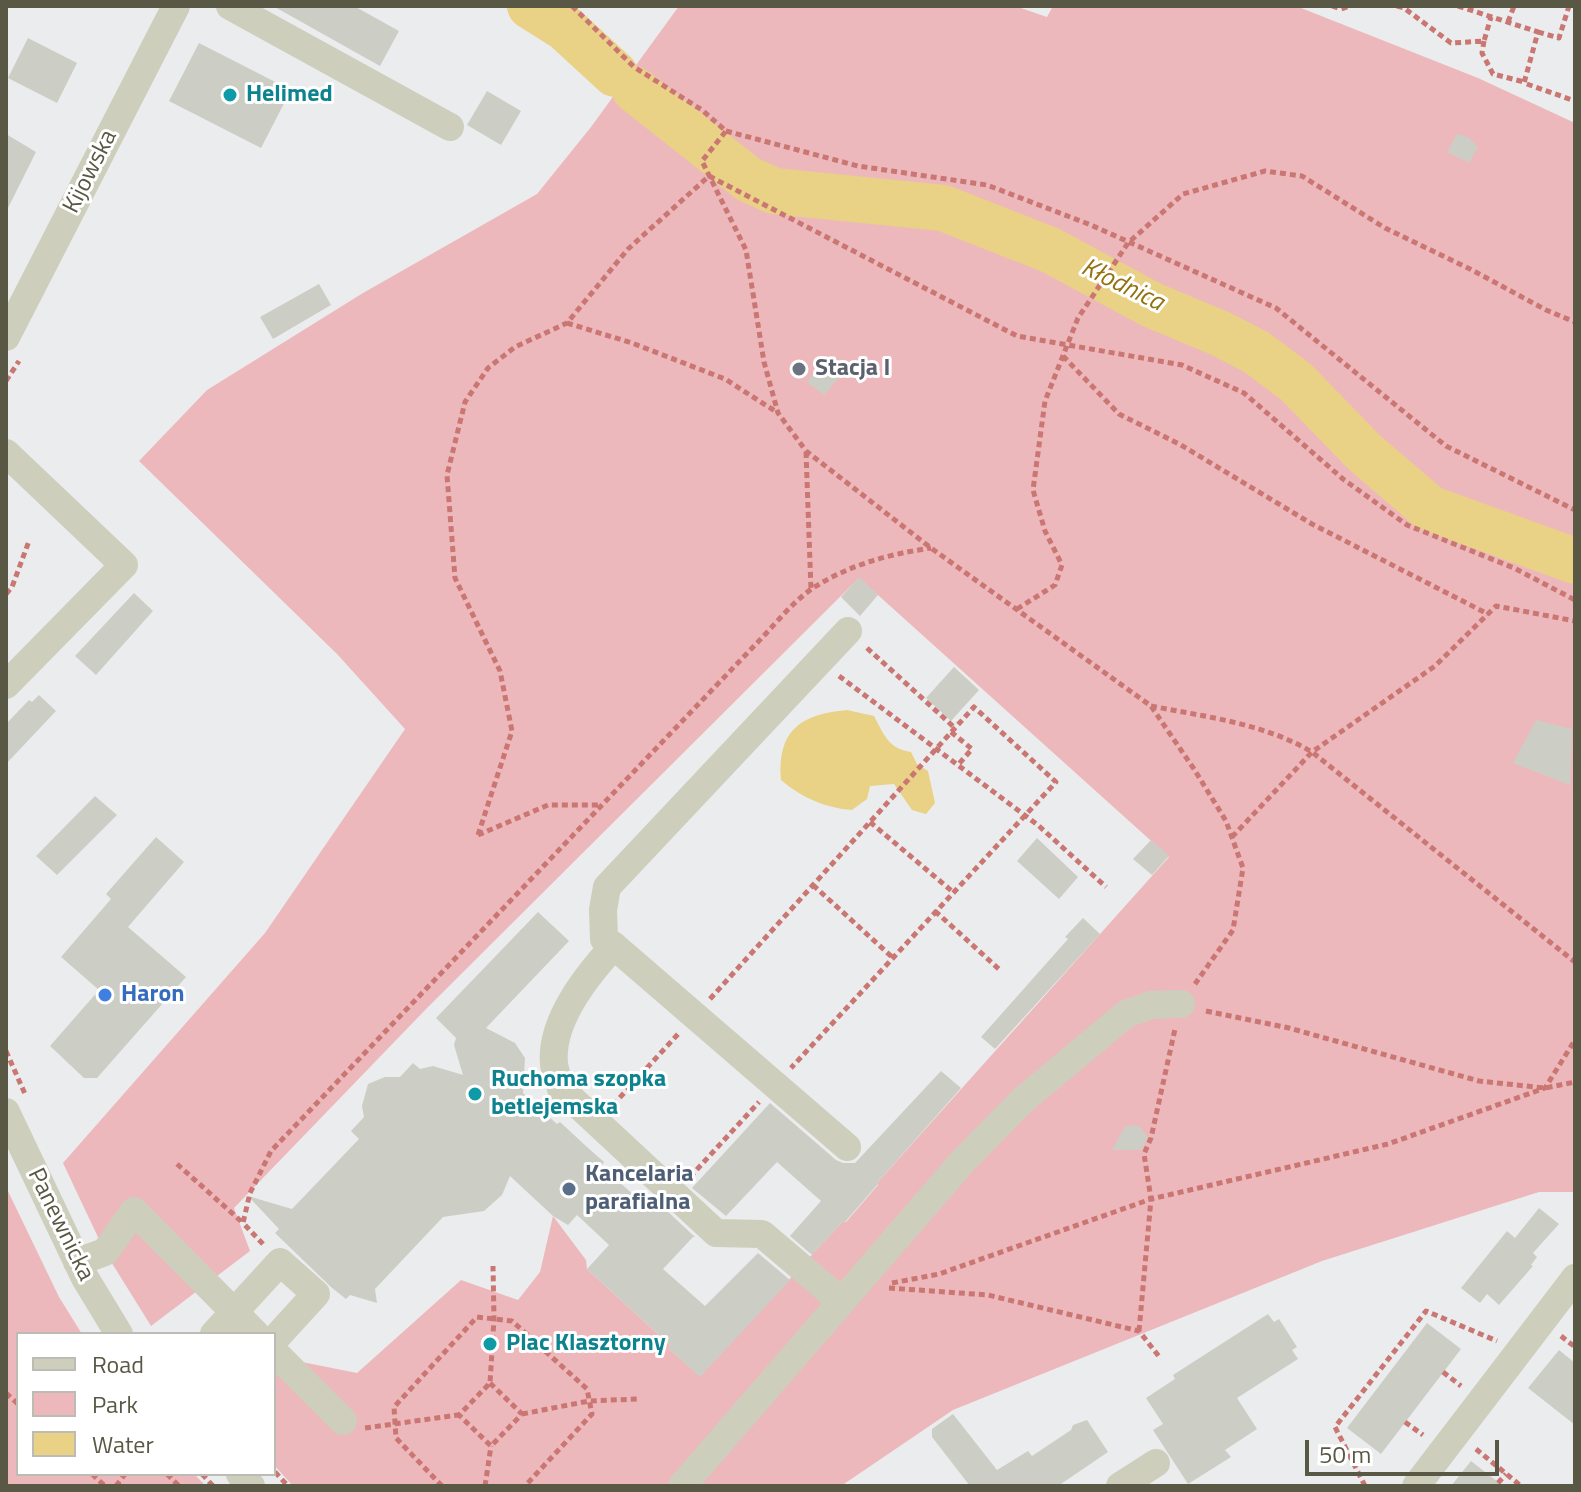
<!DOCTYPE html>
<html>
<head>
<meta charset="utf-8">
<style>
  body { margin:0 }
  #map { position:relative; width:1581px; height:1492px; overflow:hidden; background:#ebecee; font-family:"Titillium Web",sans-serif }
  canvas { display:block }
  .frame { position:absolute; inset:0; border:8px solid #585844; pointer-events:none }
  .legend { position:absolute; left:16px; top:1332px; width:260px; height:144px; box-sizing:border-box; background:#fff; border:2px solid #bcbcb4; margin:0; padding:10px 14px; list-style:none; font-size:24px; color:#585844 }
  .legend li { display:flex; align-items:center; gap:16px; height:40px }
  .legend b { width:40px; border:2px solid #bcbcb4 }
  .scale { position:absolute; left:1305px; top:1440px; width:194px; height:36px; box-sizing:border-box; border:4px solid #585844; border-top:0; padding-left:10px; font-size:24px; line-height:28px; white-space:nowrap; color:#585844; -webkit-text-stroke:6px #fff; paint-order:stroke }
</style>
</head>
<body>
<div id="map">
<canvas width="1581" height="1492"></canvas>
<div class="frame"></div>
<ul class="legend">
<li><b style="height:10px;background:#cecebc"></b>Road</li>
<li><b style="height:22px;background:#edb8bc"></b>Park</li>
<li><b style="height:22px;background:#e9d186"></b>Water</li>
</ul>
<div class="scale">50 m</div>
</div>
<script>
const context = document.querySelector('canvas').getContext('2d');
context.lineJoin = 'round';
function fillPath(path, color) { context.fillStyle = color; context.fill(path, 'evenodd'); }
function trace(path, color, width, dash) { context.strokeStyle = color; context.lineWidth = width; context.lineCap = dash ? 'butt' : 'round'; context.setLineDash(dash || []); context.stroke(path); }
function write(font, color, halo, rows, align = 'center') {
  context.font = font + ' "Titillium Web",sans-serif'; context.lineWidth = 6; context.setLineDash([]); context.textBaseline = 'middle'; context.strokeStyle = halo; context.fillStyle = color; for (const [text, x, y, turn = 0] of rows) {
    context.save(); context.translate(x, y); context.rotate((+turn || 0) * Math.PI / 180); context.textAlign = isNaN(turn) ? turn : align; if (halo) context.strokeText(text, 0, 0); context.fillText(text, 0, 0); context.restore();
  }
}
fillPath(new Path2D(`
  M679,6H1015L1047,17L1053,6H1296L1478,78L1575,123V1192H1539L1322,1261L953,1410L841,1486H293L274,1465V1371L287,1359L357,1373L461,1280L518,1300L540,1272L553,1216L586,1260L587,1269L671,1346L669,1349L700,1376L843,1221L846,1222L878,1185L877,1183L1169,857L859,578L428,1007L234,1208L250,1251L151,1326L105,1252L63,1163L265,933L405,729L337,654L139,461L207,390L363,293L537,194L591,127Z
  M6,1187L59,1297L82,1334H18V1474H194L206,1486H6Z`), '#edb8bc');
fillPath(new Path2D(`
  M847,710L874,716C884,735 889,749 911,752L917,764L928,771L935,803L926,814L912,810L894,784L870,786L867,799L852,810C826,808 802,798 781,780C777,731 800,714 847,710Z`), '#e9d186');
trace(new Path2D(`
  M530,6L565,28L615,74
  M635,90L748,179L774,191L943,208L1050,250L1152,305L1219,333L1256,352L1296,382L1364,452L1429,508L1575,561`), '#e9d186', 46);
fillPath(new Path2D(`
  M273,6H354L399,31L380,66Z
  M28,38L77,63L57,103L8,78Z
  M199,43L291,90L261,148L169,101Z
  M487,91L521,111L501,145L467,125Z
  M6,134L36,152L6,212Z
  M1457,134L1468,137L1478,147L1469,163L1447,152Z
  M319,284L331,305L273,339L260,317Z
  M821,362L840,376L824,395L807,382Z
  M859,577L878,595L860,616L841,597Z
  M134,593L153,611L96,675L75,656Z
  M954,667L979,690L951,721L926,698Z
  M39,695L56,711L6,764V724L29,700L32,702Z
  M1536,720L1572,729L1570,785L1513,763Z
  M95,796L117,815L57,875L36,856Z
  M156,837L184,862L128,927L186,977L97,1078H84L50,1046L99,990L61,957L111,899L106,894Z
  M1037,838L1078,877L1059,899L1017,861Z
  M1151,840L1169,856L1152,875L1133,859Z
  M538,912L569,941L486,1028L515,1043L525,1058L523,1093L557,1124L560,1122L587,1147L604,1162L601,1166L644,1204L651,1196L695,1237H693L663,1269L705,1306L758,1253L790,1280L700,1377L668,1348L671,1346L587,1269L609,1245L577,1215L568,1225L553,1216L510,1176L502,1195L484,1211L443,1217L375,1289L377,1303L350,1295L346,1299L331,1287L275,1233L279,1229L248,1196L292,1209L359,1139L351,1131L364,1117L362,1106L368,1084L385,1077H400L413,1063L420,1069L433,1066L463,1075L454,1045L456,1038L436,1018Z
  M1083,918L1100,934L995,1049L981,1037L1068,939L1065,937Z
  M941,1071L961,1088L877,1183L878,1184L845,1222L843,1221L812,1255L790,1236L821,1201L777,1162L726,1216L692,1188L770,1103L836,1160L843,1163H855Z
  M1138,1125L1148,1137L1141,1150H1112L1125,1126Z
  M1539,1208L1559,1224L1533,1253L1537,1257L1531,1265L1533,1266L1499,1305L1487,1294L1480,1303L1461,1288L1507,1231L1515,1238Z
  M1268,1314L1274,1322L1279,1319L1297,1347L1292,1350L1298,1359L1237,1398L1257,1429L1225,1450L1231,1457L1188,1484L1153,1430L1163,1424L1146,1398L1175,1379L1173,1375Z
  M1427,1323L1461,1349L1381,1454L1347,1428Z
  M1559,1350L1575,1363V1425L1528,1388Z
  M953,1414L997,1470L1028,1451L1032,1456L1071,1430L1073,1425L1087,1420L1108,1452L1058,1486H970L932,1437V1429Z
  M1471,1461L1503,1486H1451Z`), '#cccec5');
trace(new Path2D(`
  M572,6L634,67L702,110L726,131L702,161L746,250L764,362L778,413L806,451L931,548L1151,706L1194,769L1226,821L1243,868L1233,930L1195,984
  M1332,6L1341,9L1350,6
  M1397,6L1404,8L1451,43L1484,41L1491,17
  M1458,6L1538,32L1524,83L1575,101
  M1508,22L1514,6
  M1538,32L1559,38L1569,6
  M1484,41L1482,53L1493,74L1524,82
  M726,131L858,166L987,185L1091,225L1276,308L1446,446L1575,510
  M567,323L632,343L725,379L778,413
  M1063,356L1119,414L1181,445L1312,524L1488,614
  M6,381L19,361
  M806,452L811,590
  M6,594L12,587L29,541
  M1017,609L1055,585L1062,565L1045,531L1033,490L1045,401L1078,318L1128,243L1183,194L1265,171L1302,176L1385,228L1470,269L1546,310L1575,322
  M867,648L955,728
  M839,676L1039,826L1106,887
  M1151,706C1206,717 1263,723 1312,752L1575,962
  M951,732L972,749L957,766
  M870,822L953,892
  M478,835L512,731L500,671L455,578L447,475L465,402L488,368L515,347L567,323L628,249L709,176L1017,336L1182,365L1244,393L1343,479L1407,525L1514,568L1575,600
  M478,835L548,805H601
  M1232,837L1312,752L1435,666L1496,606L1575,621
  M813,885L893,958
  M935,911L1001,971
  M710,999L974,707L1056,782L791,1068
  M1206,1011L1289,1028L1479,1081L1545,1088L1575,1082
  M6,1051L25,1094
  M613,1105L679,1033
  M177,1164L242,1222
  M690,1177L759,1102
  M263,1244L243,1223L250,1193L271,1151L755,645C773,627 792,602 813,588C849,565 889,554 931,548
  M892,1283L939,1274L1151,1199L1388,1144L1545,1088L1575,1040
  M889,1288L988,1295L1139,1331L1161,1359
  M1139,1331L1151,1199L1144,1154L1151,1138L1175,1029
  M1561,1336L1575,1347
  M1443,1372L1461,1386
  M490,1383L522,1414L491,1446L459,1415L490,1383L494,1319L493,1266
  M6,1393L18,1404
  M522,1414L589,1401L637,1399
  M1405,1422L1423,1435
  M365,1428L458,1415
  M1476,1449L1521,1486
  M275,1472L288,1486
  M92,1474L105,1486
  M167,1474L179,1486
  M202,1474L213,1486
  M1498,1483L1506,1474
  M116,1486L125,1474
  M442,1486L396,1438L394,1407L477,1317L512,1321L587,1389L592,1414L525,1486
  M485,1486L491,1446
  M1365,1486L1335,1427L1426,1311L1497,1341`), '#ca7672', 5, [6, 4]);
trace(new Path2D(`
  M230,6L450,127
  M6,337L176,6
  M6,453L124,565L6,685
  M614,946L604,939L603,910L607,887L848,631
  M6,1112L85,1278L119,1334
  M77,1262L105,1252L134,1211L256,1334
  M841,1301L762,1234L716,1233L561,1089C559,1081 555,1072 554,1064C550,1022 587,975 614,946L847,1147
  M214,1334L280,1262L316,1294L274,1340
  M274,1352L343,1421
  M240,1474L251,1486
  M682,1486L963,1161L1024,1099L1126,1014L1151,1005L1181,1004
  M1120,1486L1156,1463
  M1416,1486L1575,1278`), '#cecebc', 28);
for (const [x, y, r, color] of [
  [230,95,8,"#0f9aa8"],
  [799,369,8,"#6b7280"],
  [105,995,8,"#3f7fe0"],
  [475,1094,8,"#0f9aa8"],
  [569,1189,8,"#5c6f8a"],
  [490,1344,8,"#0f9aa8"]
]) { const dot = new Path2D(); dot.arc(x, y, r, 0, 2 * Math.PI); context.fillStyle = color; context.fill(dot); trace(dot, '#fff', 3); }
write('bold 24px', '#0d838f', '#fff', [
  ["Helimed",246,95],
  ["Ruchoma szopka",491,1080],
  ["betlejemska",491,1108],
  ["Plac Klasztorny",506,1344]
], 'left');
write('24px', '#585844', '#fff', [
  ["Kijowska",91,172,-63],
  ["Panewnicka",60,1225,64]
]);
write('bold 24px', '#5b616d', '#fff', [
  ["Stacja I",815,369]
], 'left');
write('bold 24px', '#366cbe', '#fff', [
  ["Haron",121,995]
], 'left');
write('bold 24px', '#4e5e75', '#fff', [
  ["Kancelaria",585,1175],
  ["parafialna",585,1203]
], 'left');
write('italic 26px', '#93720e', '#fff', [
  ["Kłodnica",1122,286,26]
]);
</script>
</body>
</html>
